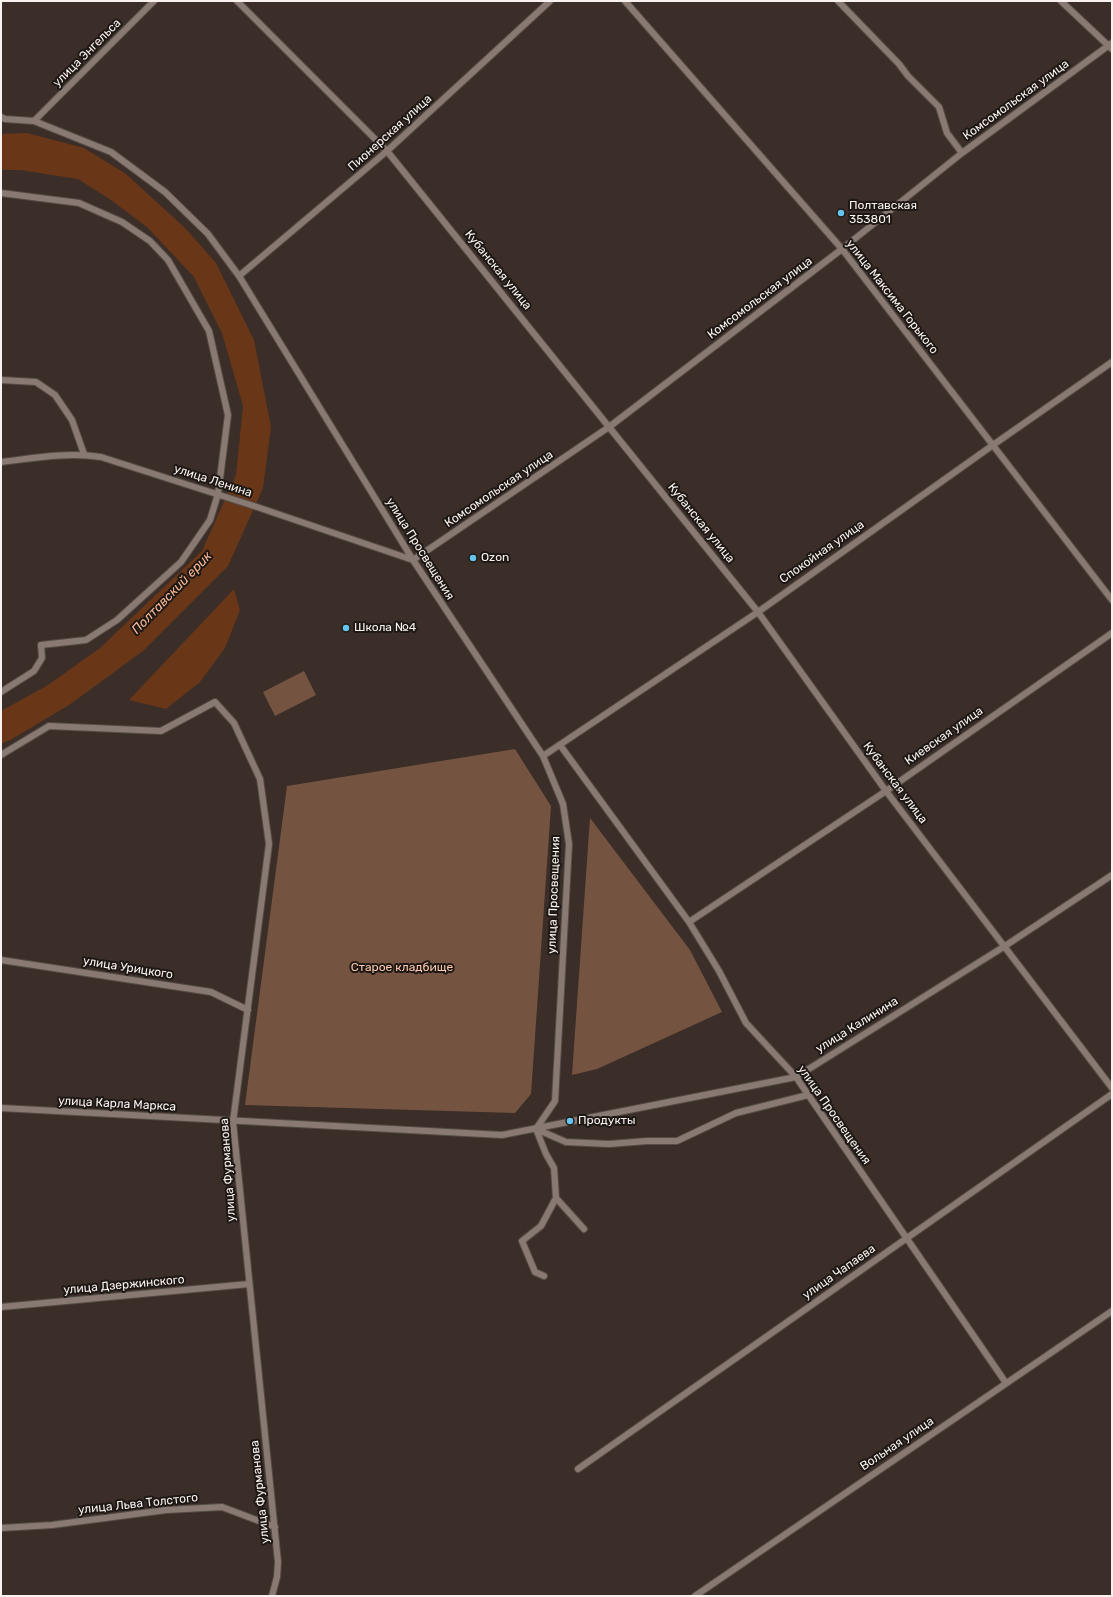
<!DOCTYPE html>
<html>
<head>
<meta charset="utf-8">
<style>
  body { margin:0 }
  #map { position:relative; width:1113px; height:1597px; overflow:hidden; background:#3b2e28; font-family:Rubik,sans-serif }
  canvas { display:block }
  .frame { position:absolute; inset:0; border:2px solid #faf2ee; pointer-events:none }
</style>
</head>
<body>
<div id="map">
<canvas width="1113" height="1597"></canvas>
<div class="frame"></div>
</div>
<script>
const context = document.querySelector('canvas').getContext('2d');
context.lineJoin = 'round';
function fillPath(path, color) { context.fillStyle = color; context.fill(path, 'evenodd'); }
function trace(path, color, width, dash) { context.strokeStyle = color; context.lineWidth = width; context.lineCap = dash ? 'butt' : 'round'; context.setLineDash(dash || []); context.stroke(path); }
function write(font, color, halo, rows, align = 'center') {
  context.font = font + ' Rubik,sans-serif'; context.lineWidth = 4; context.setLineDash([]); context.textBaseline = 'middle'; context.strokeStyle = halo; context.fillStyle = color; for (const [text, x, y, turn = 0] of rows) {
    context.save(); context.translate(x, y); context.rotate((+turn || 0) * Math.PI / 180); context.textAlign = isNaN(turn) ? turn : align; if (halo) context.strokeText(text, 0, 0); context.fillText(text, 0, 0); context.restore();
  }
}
fillPath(new Path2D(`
  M304,671L316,695L275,716L263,692Z
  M515,749L551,806L531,1094L515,1113L245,1105L287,786Z
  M590,818L690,950L722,1012L597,1069L572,1075Z`), '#755341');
fillPath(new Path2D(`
  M27,133L84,148L126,174L186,229L216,263L254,340L271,427L263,488L228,566L143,651L69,705L12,739L1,744V711L48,685L100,648L202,551L236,475L243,406L222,333L194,277L147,227L111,200L78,179L20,170H1V134Z
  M234,589L240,610L225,648L200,682L166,709L129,700Z`), '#693617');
const minor = new Path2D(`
  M237,1L387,151L609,427L758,612L886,791L1112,1088
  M625,1L842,249L1112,600
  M838,1L899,64L908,76L939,107L947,133L962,153
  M1061,1L1112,49
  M1,117L5,119L34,121L111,152L165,192L208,234L239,276L413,560L543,756L563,804L569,844L555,1101L536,1129
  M34,121L154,1
  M1,193L79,203L122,222L150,241L168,260L209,331L228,415L218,494L210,520L181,562L117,620L86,640L41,645L42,658L34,671L1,692
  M239,276L387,151L550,1
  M1,380L36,382L55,395L72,420L84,454
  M1,462C35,458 67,452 101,457L257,507L413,560L609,427L842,249L962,153L1112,43
  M560,745L689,922L719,971L746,1023L796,1077L1006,1383
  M1,755L49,726L161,731L215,702L234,723L260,779L269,844L233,1122L278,1562L277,1577L272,1596
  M543,756L758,612L993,445L1112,362
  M689,922L886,791L1112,633
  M1,960L211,992L248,1010
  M1,1108L502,1135L796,1077L1005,946L1112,875
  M536,1129L566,1142L609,1144L647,1141H677L736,1113L808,1095
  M536,1129L546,1154L554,1168L556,1198L584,1229
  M544,1276L535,1272L522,1241L541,1226L556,1198
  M1,1307L249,1284
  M578,1469L1112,1094
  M1,1528L52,1525L166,1510L222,1507L275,1527
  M695,1596L1112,1311`);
trace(minor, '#554c46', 8);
trace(minor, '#887a72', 6);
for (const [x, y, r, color] of [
  [841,213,4,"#65c5ee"],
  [473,558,4,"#65c5ee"],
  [346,628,4,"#65c5ee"],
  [570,1121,4,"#65c5ee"]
]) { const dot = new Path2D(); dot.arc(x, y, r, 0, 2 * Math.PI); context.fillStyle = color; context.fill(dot); trace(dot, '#1e1815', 1.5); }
write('12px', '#faf2ee', '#1e1815', [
  ["улица Энгельса",87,53,-45],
  ["Комсомольская улица",1016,100,-36],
  ["Пионерская улица",390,133,-42],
  ["Кубанская улица",498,270,51],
  ["улица Максима Горького",892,297,52],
  ["Комсомольская улица",760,298,-37],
  ["улица Ленина",213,481,18],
  ["Комсомольская улица",499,489,-34],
  ["Кубанская улица",701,523,51],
  ["улица Просвещения",420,549,58],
  ["Спокойная улица",822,552,-35],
  ["Киевская улица",944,736,-35],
  ["Кубанская улица",895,783,53],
  ["улица Просвещения",554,895,-88],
  ["улица Урицкого",128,968,9],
  ["улица Калинина",857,1025,-32],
  ["улица Карла Маркса",117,1104,3],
  ["улица Просвещения",834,1115,55],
  ["улица Фурманова",228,1170,-94],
  ["улица Чапаева",839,1272,-35],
  ["улица Дзержинского",124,1285,-5],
  ["Вольная улица",897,1444,-34],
  ["улица Фурманова",260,1492,-96],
  ["улица Льва Толстого",138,1504,-6]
]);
write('12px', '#faf2ee', '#1e1815', [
  ["Полтавская",849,206],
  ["353801",849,220],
  ["Ozon",481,558],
  ["Школа №4",354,628],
  ["Продукты",578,1121]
], 'left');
write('12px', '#fecab0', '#1e1815', [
  ["Старое кладбище",402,968]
]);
write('italic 13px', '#fcb995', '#1e1815', [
  ["Полтавский ерик",172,593,-46]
]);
</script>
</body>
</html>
